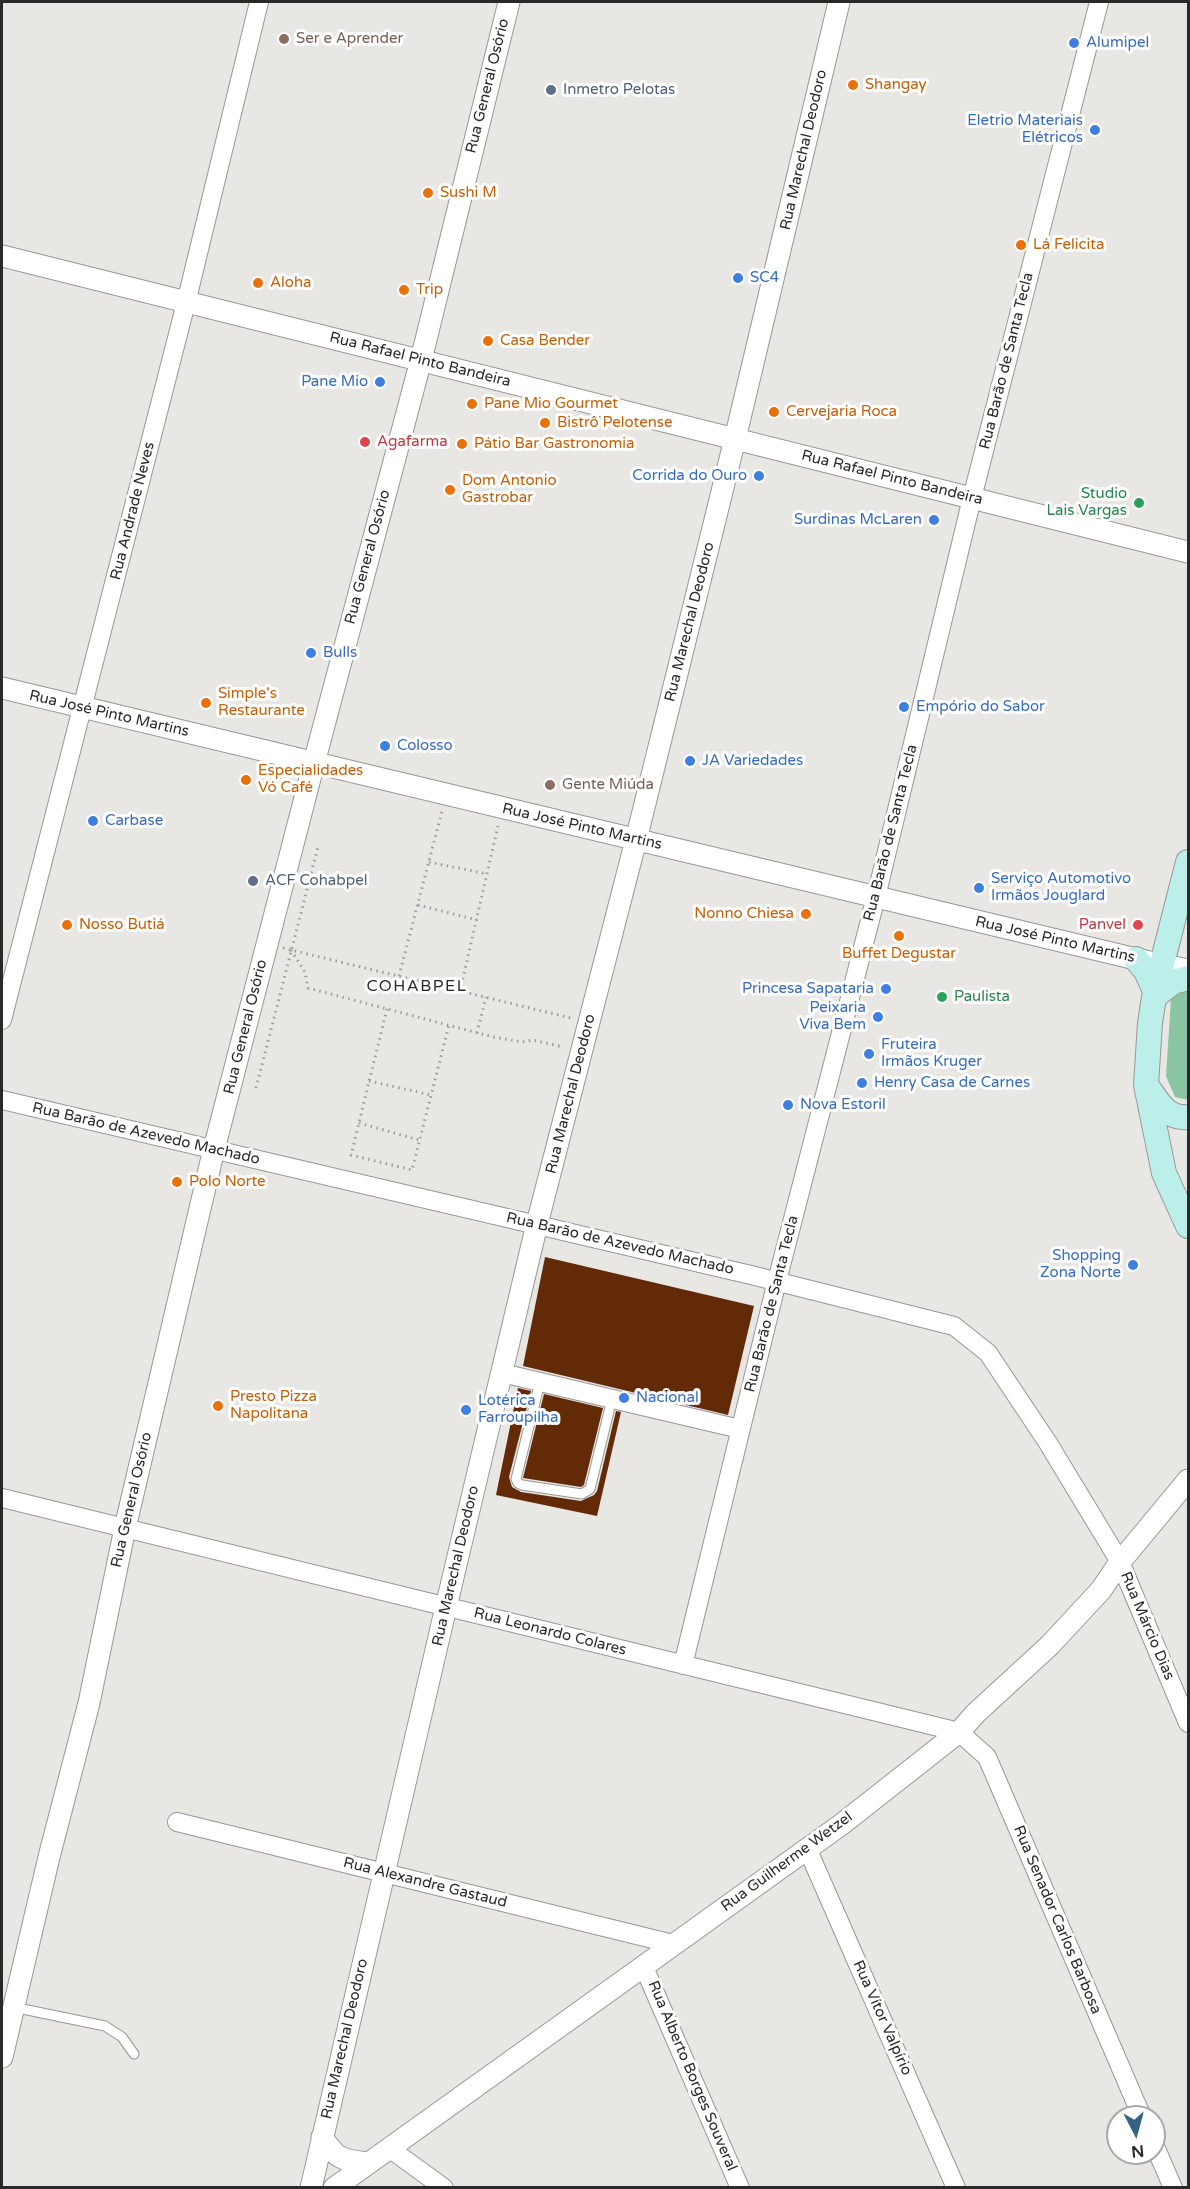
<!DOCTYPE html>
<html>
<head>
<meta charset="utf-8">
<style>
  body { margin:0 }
  #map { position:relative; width:1190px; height:2189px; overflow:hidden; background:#e9e7e4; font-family:"Varela Round",sans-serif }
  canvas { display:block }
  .frame { position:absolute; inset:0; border:3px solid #2a2928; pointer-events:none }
  .north { position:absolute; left:1106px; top:2105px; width:60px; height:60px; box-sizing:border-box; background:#fff; border:2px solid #aaa9a9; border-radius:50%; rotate:174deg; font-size:16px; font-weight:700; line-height:24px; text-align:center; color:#2a2928 }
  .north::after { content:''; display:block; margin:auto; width:21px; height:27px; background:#336582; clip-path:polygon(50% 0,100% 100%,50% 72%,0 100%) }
</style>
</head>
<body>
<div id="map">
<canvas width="1190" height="2189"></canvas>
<div class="frame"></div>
<div class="north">N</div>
</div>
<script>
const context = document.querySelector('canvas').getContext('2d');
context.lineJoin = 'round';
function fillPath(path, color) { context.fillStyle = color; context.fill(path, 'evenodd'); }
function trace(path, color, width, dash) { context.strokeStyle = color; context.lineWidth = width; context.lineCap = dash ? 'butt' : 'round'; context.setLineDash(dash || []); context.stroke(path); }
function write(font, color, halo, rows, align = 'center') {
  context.font = font + ' "Varela Round",sans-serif'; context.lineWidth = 6; context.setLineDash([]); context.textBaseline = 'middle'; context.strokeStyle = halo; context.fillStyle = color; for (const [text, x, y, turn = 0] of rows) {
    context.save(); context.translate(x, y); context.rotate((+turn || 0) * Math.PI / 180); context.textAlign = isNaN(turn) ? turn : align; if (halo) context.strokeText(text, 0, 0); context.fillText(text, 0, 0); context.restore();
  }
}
fillPath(new Path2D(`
  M1186,989L1188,990V1100L1175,1097L1166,1076L1171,999Z`), '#8ac5a3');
fillPath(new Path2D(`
  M545,1257L754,1306L728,1415L523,1366Z
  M518,1388L531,1391L509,1477L512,1487L521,1492L581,1501L594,1495L597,1491L616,1411L621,1412L597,1516L496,1495Z
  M544,1394L603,1408L584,1485L581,1487L523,1478Z`), '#632a07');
const service = new Path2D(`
  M540,1382L516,1479L518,1483L522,1485L582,1494L590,1489L612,1399
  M13,2007L105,2026L122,2037L134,2054`);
const minor = new Path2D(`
  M2,1020L186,303L259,2
  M2,1100L751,1275L954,1326L988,1353L1048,1443L1120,1562L1188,1723
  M502,1373L740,1429
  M2,1498L959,1732L987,1757L1142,2117
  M683,1665L777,1281L876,897L972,498L1099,2
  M177,1822L673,1944
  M807,1848L956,2188
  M643,1965L740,2188
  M1154,2144L1173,2188
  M389,2148L444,2188`);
const tertiary = new Path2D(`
  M2,256L1188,552
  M2,688L1136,959L1188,970
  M2,2057L49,1857L89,1703L125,1528L214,1149L314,763L421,360L509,2
  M322,2137C336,2159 342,2160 367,2163
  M311,2188L446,1607L537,1224L636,840L735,439L839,2
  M334,2188L842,1824L959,1732L976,1713L1050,1645L1101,1590L1120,1562L1188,1480`);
const secondary = new Path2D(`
  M1188,862L1155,991L1150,1023L1146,1085L1164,1173L1188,1226
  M1136,959L1146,971L1155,991
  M1154,997L1173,982L1188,978
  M1149,1089C1160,1105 1168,1119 1188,1117`);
trace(service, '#989794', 11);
trace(minor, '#989794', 20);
trace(tertiary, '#989794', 23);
trace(secondary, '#989794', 26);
trace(new Path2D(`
  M429,862L487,874
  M418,905L477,920
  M283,948L571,1018
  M291,950L305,972L308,988L493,1037L522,1042L533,1040L563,1047
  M399,976L442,811
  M460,991L498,826
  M387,1009L351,1155L412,1170L449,1025
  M477,1033L486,997
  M369,1081L431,1095
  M256,1088L318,847
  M359,1123L419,1140`), '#9e9c9a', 3, [1.5, 4.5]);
trace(service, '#fff', 9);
trace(minor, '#fff', 18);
trace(tertiary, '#fff', 21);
trace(secondary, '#bcefea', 24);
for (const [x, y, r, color] of [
  [284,39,6,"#8d6e63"],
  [1074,43,6,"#3f7fe0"],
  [853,85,6,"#e8710a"],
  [551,90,6,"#5c6f8a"],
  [1095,130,6,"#3f7fe0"],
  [428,193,6,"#e8710a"],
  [1021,245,6,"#e8710a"],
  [738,278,6,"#3f7fe0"],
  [258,283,6,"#e8710a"],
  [404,290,6,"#e8710a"],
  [488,341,6,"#e8710a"],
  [380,382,6,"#3f7fe0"],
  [472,404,6,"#e8710a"],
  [774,412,6,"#e8710a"],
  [545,423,6,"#e8710a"],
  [365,442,6,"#e0444e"],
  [462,444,6,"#e8710a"],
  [759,476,6,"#3f7fe0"],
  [450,490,6,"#e8710a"],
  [1139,503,6,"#2e9e5b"],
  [934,520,6,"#3f7fe0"],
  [311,653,6,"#3f7fe0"],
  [206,703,6,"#e8710a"],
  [904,707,6,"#3f7fe0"],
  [385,746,6,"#3f7fe0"],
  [690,761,6,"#3f7fe0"],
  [246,780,6,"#e8710a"],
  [550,785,6,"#8d6e63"],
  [93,821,6,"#3f7fe0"],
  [253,881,6,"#5c6f8a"],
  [979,888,6,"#3f7fe0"],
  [806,914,6,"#e8710a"],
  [67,925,6,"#e8710a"],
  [1138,925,6,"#e0444e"],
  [899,936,6,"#e8710a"],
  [886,989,6,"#3f7fe0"],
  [942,997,6,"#2e9e5b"],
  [878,1017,6,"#3f7fe0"],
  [869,1054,6,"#3f7fe0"],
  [862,1083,6,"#3f7fe0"],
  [788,1105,6,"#3f7fe0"],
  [177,1182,6,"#e8710a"],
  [1133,1265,6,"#3f7fe0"],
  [624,1398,6,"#3f7fe0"],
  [218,1406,6,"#e8710a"],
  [466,1410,6,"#3f7fe0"]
]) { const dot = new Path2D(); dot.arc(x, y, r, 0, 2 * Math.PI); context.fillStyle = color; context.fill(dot); trace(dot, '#fff', 2); }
write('15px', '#785e54', '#fff', [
  ["Ser e Aprender",296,39],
  ["Gente Miúda",562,785]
], 'left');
write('15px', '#366cbe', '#fff', [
  ["Alumipel",1086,43],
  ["Eletrio Materiais",1083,121,"right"],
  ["Elétricos",1083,138,"right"],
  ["SC4",750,278],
  ["Pane Mio",368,382,"right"],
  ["Corrida do Ouro",747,476,"right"],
  ["Surdinas McLaren",922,520,"right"],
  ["Bulls",323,653],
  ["Empório do Sabor",916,707],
  ["Colosso",397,746],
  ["JA Variedades",702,761],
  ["Carbase",105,821],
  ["Serviço Automotivo",991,879],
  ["Irmãos Jouglard",991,896],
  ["Princesa Sapataria",874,989,"right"],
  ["Peixaria",866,1008,"right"],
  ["Viva Bem",866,1025,"right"],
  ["Fruteira",881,1045],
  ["Irmãos Kruger",881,1062],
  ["Henry Casa de Carnes",874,1083],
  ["Nova Estoril",800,1105],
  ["Shopping",1121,1256,"right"],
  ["Zona Norte",1121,1273,"right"],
  ["Nacional",636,1398],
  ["Lotérica",478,1401],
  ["Farroupilha",478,1418]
], 'left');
write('15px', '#c56008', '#fff', [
  ["Shangay",865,85],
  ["Sushi M",440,193],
  ["Lá Felicita",1033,245],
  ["Aloha",270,283],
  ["Trip",416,290],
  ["Casa Bender",500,341],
  ["Pane Mio Gourmet",484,404],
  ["Cervejaria Roca",786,412],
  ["Bistrô Pelotense",557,423],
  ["Pátio Bar Gastronomia",474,444],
  ["Dom Antonio",462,481],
  ["Gastrobar",462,498],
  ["Simple's",218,694],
  ["Restaurante",218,711],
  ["Especialidades",258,771],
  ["Vó Café",258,788],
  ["Nonno Chiesa",794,914,"right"],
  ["Nosso Butiá",79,925],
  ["Buffet Degustar",899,954,"center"],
  ["Polo Norte",189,1182],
  ["Presto Pizza",230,1397],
  ["Napolitana",230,1414]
], 'left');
write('15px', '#2a2928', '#fff', [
  ["Rua General Osório",488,86,-76],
  ["Rua Marechal Deodoro",804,150,-77],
  ["Rua Rafael Pinto Bandeira",420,360,14],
  ["Rua Barão de Santa Tecla",1007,361,-76],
  ["Rua Rafael Pinto Bandeira",892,478,14],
  ["Rua Andrade Neves",133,511,-76],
  ["Rua General Osório",368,557,-75],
  ["Rua Marechal Deodoro",690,622,-76],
  ["Rua José Pinto Martins",109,714,13],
  ["Rua José Pinto Martins",582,827,13],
  ["Rua Barão de Santa Tecla",891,833,-76],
  ["Rua José Pinto Martins",1055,940,13],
  ["Rua General Osório",246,1027,-76],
  ["Rua Marechal Deodoro",571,1094,-76],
  ["Rua Barão de Azevedo Machado",146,1134,13],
  ["Rua Barão de Azevedo Machado",620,1244,13],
  ["Rua Barão de Santa Tecla",772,1304,-76],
  ["Rua General Osório",132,1500,-77],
  ["Rua Marechal Deodoro",456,1566,-77],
  ["Rua Márcio Dias",1147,1626,67],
  ["Rua Leonardo Colares",550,1632,14],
  ["Rua Guilherme Wetzel",787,1862,-36],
  ["Rua Alexandre Gastaud",425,1883,14],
  ["Rua Senador Carlos Barbosa",1057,1920,67],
  ["Rua Vítor Valpírio",882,2018,66],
  ["Rua Marechal Deodoro",345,2039,-77],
  ["Rua Alberto Borges Souveral",692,2076,67]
]);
write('15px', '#4e5e75', '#fff', [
  ["Inmetro Pelotas",563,90],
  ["ACF Cohabpel",265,881]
], 'left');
write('15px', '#be3a42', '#fff', [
  ["Agafarma",377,442],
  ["Panvel",1126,925,"right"]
], 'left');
write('15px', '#27864d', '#fff', [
  ["Studio",1127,494],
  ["Lais Vargas",1127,511],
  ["Paulista",954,997,"left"]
], 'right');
context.letterSpacing = '1.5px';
write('16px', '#2a2928', '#fff', [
  ["COHABPEL",417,987]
]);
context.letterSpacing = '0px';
</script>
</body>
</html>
